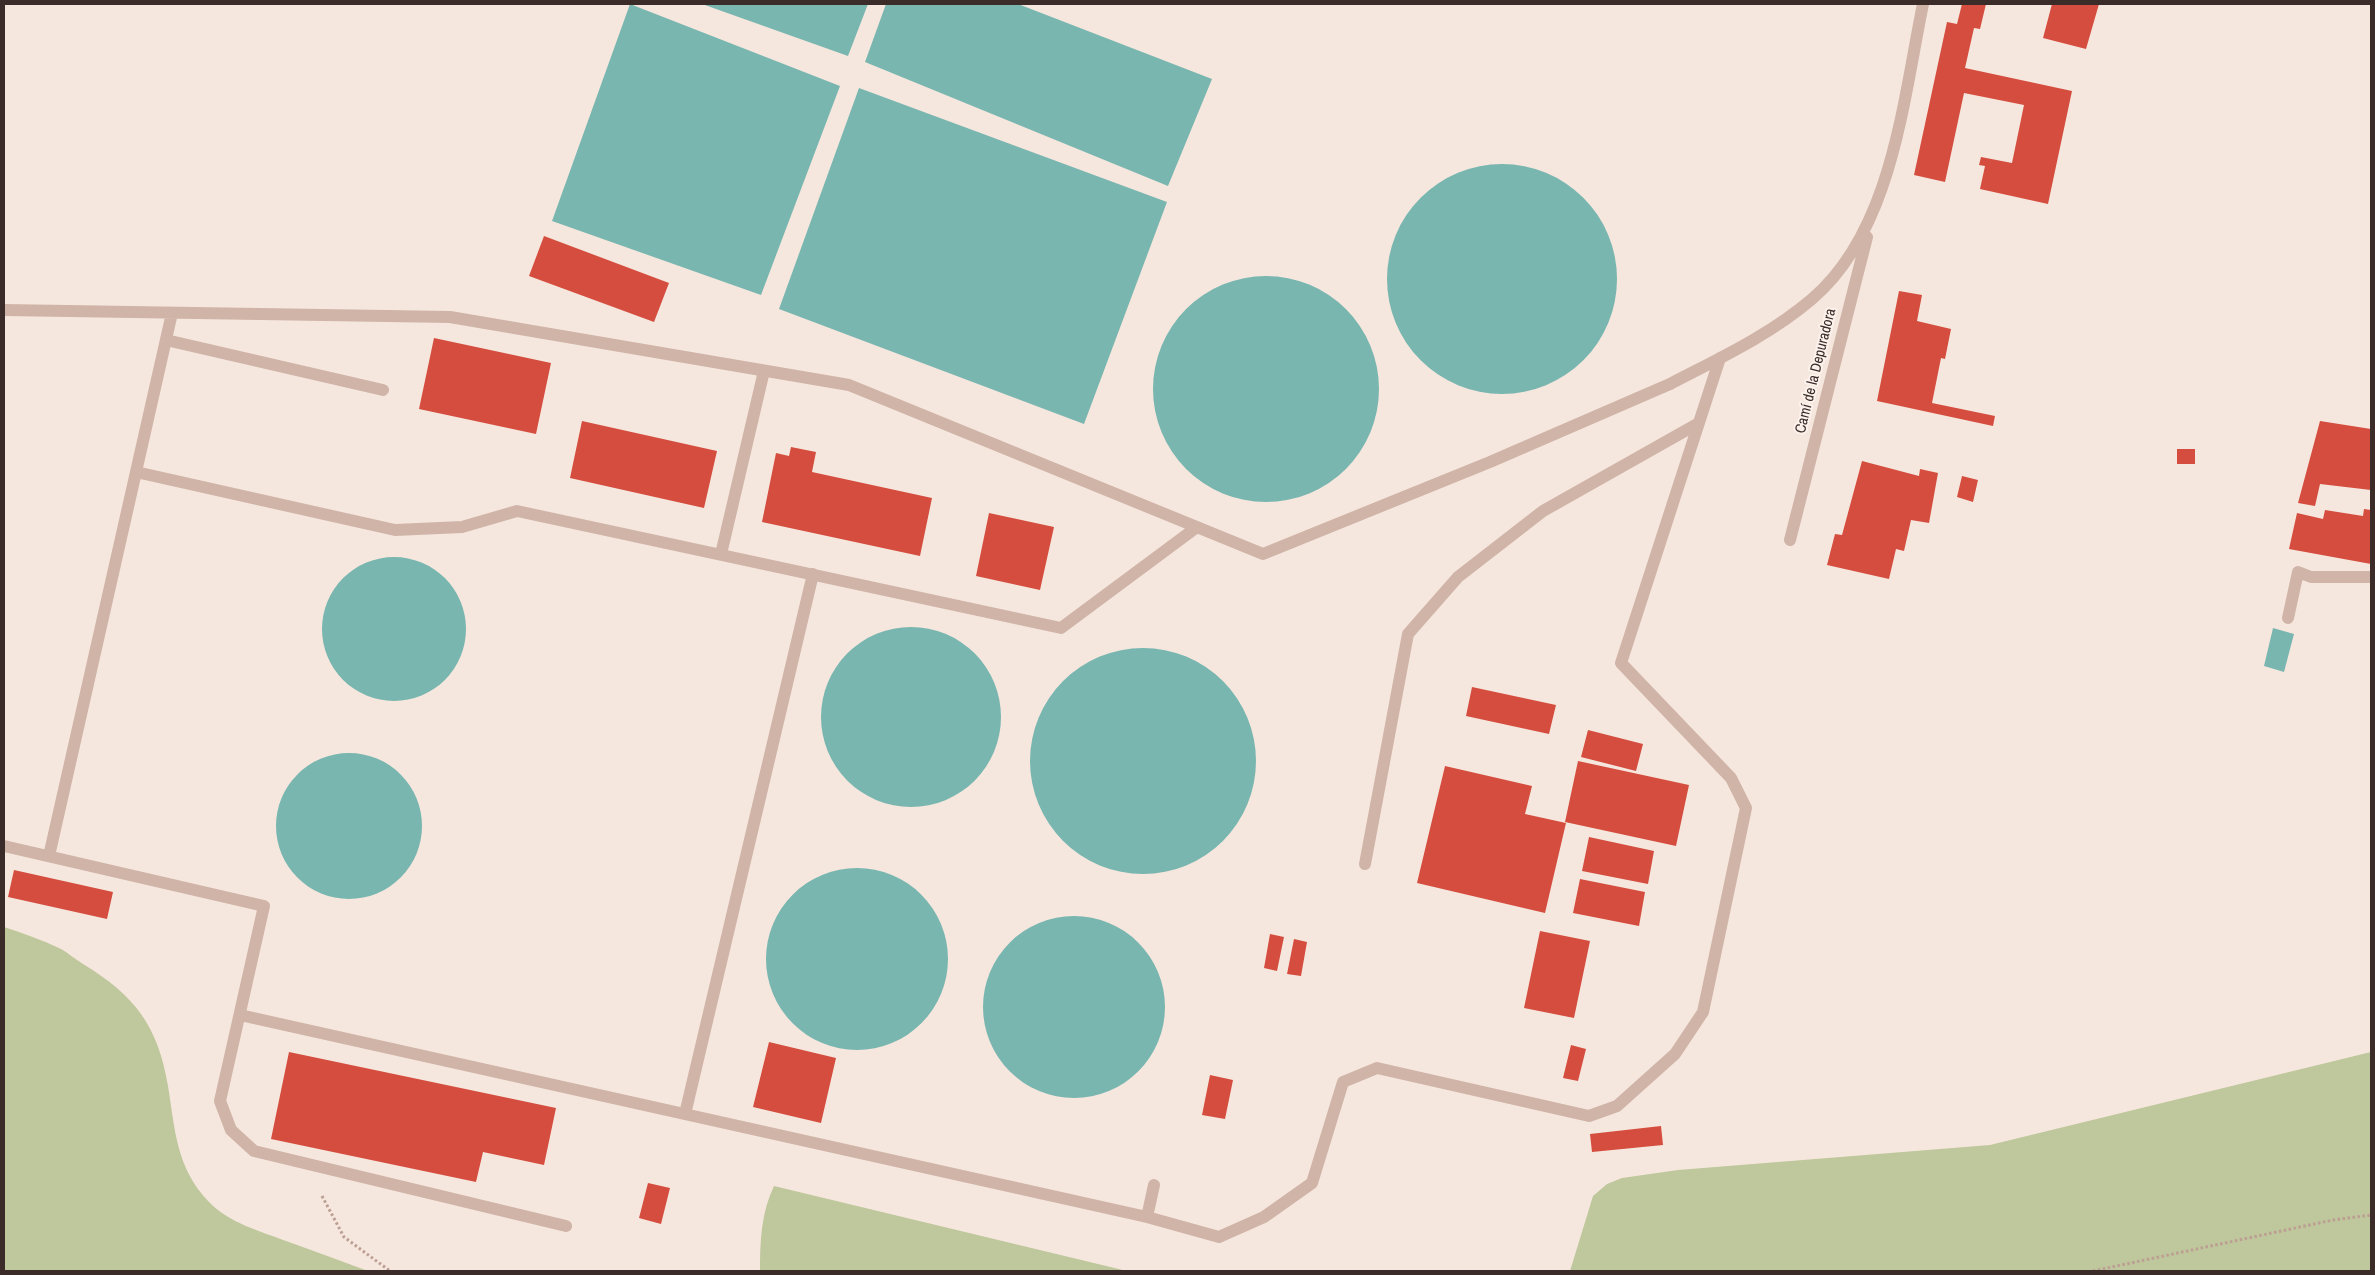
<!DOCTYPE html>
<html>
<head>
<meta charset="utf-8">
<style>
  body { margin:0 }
  #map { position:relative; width:2375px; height:1275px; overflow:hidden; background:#f6e7de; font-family:"Archivo Narrow",sans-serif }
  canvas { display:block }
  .frame { position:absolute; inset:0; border:5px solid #3c2c29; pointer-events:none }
</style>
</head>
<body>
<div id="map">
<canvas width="2375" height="1275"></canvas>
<div class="frame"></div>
</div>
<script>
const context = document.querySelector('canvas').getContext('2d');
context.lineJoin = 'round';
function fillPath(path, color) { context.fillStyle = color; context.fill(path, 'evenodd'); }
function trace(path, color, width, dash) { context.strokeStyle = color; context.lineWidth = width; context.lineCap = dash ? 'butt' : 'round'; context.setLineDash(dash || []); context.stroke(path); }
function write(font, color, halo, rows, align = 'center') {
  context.font = font + ' "Archivo Narrow",sans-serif'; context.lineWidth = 4; context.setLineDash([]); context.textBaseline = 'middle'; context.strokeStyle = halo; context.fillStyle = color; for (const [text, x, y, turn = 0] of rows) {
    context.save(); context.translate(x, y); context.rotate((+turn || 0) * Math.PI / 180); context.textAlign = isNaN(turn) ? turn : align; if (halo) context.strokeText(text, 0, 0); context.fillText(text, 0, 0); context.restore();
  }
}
fillPath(new Path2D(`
  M4,927C23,933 42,940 61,949C68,953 75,959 83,964C134,995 158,1025 168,1086C175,1129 176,1168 209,1202C229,1223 260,1231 286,1241C314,1251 341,1261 368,1271H4Z
  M2371,1052V1271H1570L1593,1196L1607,1184L1622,1178L1678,1170L1990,1145Z
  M774,1186L1127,1271H760C760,1242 761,1213 774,1186Z`), '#bfc79c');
fillPath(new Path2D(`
  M630,4L840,86L761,295L552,221Z
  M702,4H868L848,56Z
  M886,4H1018L1212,79L1168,186L865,62Z
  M859,88L1167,202L1084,424L779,309Z
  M1387 279a115 115 0 1 1 230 0a115 115 0 1 1-230 0Z
  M1153 389a113 113 0 1 1 226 0a113 113 0 1 1-226 0Z
  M322 629a72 72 0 1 1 144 0a72 72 0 1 1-144 0Z
  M821 717a90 90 0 1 1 180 0a90 90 0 1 1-180 0Z
  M2273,628L2294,634L2284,672L2264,666Z
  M1030 761a113 113 0 1 1 226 0a113 113 0 1 1-226 0Z
  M276 826a73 73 0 1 1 146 0a73 73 0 1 1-146 0Z
  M766 959a91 91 0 1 1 182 0a91 91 0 1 1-182 0Z
  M983 1007a91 91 0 1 1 182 0a91 91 0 1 1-182 0Z`), '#79b6b0');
fillPath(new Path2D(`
  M1962,4H1986L1980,29L1974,28L1965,68L2072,91L2048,204L1980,189L1985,166L1979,165L1981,157L2012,163L2024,105L1964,93L1945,182L1914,175L1947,22L1957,24Z
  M2052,4H2099L2086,49L2043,38Z
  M544,236L669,283L654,322L529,276Z
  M1899,291L1922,295L1917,321L1951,329L1945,359L1941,358L1932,403L1995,416L1993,426L1877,401Z
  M434,338L551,363L536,434L419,409Z
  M582,421L717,451L704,508L570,478Z
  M2320,421L2371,429V490L2320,484L2315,506L2298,503Z
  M791,447L816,452L812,472L932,498L920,556L762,522L776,453L789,456Z
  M2177,449H2195V464H2177Z
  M1862,461L1919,476L1920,469L1938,473L1929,523L1911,520L1904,551L1896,549L1889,579L1827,565L1835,534L1842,535Z
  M1962,476L1978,480L1973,502L1957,497Z
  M2364,509L2371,510V564L2289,549L2297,513L2323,519L2325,510L2363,516Z
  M989,513L1054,527L1040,590L976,576Z
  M1472,687L1556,705L1549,734L1466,716Z
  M1588,730L1643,744L1636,771L1581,757Z
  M1578,761L1689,785L1676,846L1565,822Z
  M1445,766L1532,786L1525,814L1566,823L1545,913L1417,883Z
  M1589,837L1654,851L1648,884L1582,871Z
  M14,870L113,892L107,919L8,897Z
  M1580,879L1645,892L1639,926L1573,913Z
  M1540,931L1590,941L1574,1018L1524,1008Z
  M1270,934L1284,937L1277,971L1264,968Z
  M1294,939L1307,942L1301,976L1287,974Z
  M769,1042L836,1058L821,1123L753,1107Z
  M1571,1045L1586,1049L1578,1081L1563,1078Z
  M289,1052L556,1108L544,1165L483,1152L476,1182L271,1139Z
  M1210,1075L1233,1080L1225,1119L1202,1115Z
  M1661,1126L1663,1145L1592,1152L1590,1134Z
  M648,1183L670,1188L661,1224L639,1218Z`), '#d44d3e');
trace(new Path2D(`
  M322,1196L344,1237L390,1271
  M2093,1271L2333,1220L2371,1215`), '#bc9e92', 3, [2.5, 2.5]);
trace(new Path2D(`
  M4,310L450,317L849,385L1263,554L1490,462L1670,384
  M166,340L383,390
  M136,472L395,530L462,527L517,511L1061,628L1197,527
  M721,554L764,371
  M2288,618L2298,572L2311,577H2371
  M4,846L264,906L220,1101L231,1130L254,1151L566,1226
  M49,856L172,313
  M1365,864L1408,634L1458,577L1543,511L1699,423
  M240,1015L1147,1217L1154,1185
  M685,1114L813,574
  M1147,1217L1219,1237L1264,1217L1312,1183L1343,1082L1377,1068L1589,1116L1617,1106L1675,1054L1703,1012L1746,808L1731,778L1621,663L1720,358`), '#d0b4a8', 12);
trace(new Path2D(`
  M1670,384C1718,359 1770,335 1812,299C1892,231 1903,101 1923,4
  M1790,540L1867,237`), '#d0b4a8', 12);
write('15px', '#3c2c29', '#fcf2ec', [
  ["Camí de la Depuradora",1816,371,-76]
]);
</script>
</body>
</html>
